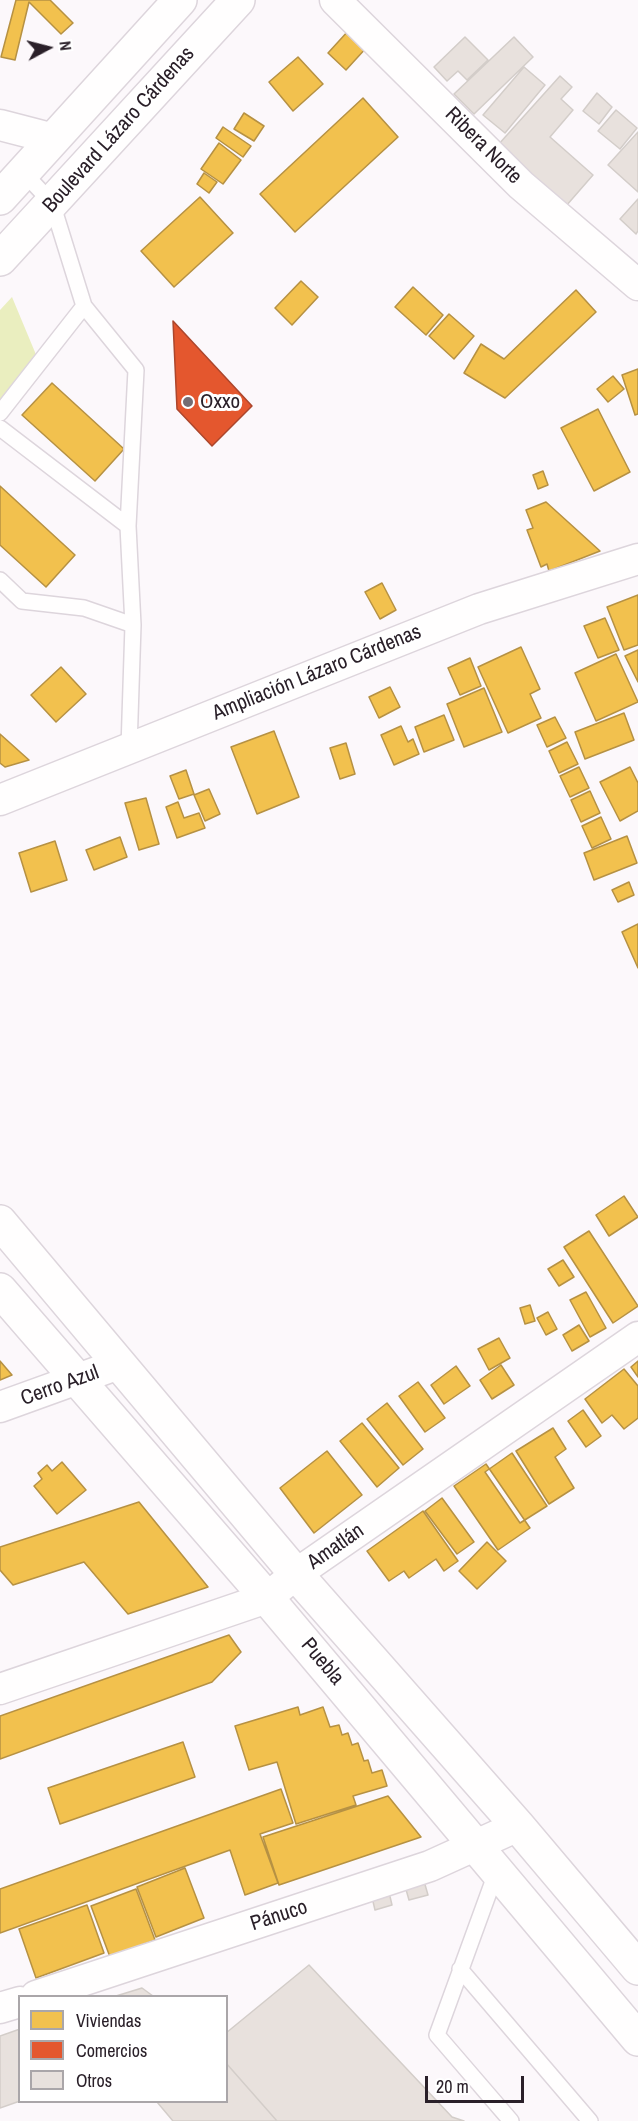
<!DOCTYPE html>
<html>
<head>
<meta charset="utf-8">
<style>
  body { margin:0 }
  #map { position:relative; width:638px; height:2121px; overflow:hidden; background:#fcf8fb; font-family:"Archivo Narrow",sans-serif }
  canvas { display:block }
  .legend { position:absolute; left:18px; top:1995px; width:210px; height:108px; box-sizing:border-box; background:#fff; border:2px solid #aaa6a9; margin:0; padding:8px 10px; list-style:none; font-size:18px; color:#2a2029 }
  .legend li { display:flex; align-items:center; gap:12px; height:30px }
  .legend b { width:30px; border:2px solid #aaa6a9 }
  .north { position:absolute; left:18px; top:18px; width:60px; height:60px; -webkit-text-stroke:4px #fff; paint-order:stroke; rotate:83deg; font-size:16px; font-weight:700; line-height:24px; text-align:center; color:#2a2029 }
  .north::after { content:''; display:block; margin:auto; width:21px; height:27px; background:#2a2029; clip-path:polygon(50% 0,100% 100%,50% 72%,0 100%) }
  .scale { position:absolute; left:425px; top:2076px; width:99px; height:27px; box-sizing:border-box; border:3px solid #2a2029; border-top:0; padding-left:8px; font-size:18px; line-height:21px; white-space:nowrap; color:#2a2029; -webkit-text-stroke:4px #fff; paint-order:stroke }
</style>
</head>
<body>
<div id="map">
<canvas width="638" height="2121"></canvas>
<ul class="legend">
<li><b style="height:16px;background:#f2c14e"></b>Viviendas</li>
<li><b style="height:16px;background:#e4572e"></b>Comercios</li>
<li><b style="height:16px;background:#e8e1dd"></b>Otros</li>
</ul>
<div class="north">N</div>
<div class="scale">20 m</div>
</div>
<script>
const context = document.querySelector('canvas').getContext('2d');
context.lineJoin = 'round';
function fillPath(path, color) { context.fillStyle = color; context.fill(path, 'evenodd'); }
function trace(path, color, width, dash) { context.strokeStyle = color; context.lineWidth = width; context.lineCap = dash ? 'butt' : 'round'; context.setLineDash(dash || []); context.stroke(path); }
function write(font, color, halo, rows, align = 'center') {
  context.font = font + ' "Archivo Narrow",sans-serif'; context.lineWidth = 6; context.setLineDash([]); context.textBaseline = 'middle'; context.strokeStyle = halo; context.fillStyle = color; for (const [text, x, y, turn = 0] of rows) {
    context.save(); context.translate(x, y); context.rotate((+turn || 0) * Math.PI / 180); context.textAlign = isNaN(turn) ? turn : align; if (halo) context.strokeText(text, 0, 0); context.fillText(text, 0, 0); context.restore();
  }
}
fillPath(new Path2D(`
  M12,297L37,357L0,402V310Z`), '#eaeebf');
const homes = new Path2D(`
  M16,0H50L73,23L61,34L29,2L15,60L1,57Z
  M349,30L367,47L346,70L328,53Z
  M298,57L323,84L293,111L269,82Z
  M363,98L398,137L295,232L260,194Z
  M244,113L264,126L254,141L234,129Z
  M223,127L251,146L243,157L216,138Z
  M219,143L241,160L223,184L201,169Z
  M204,173L217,182L209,193L197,184Z
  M200,197L233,233L174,287L141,251Z
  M301,281L318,297L292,325L275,308Z
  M413,287L443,315L426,335L395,307Z
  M576,290L596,312L505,398L464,373L481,344L504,359Z
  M449,314L474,336L454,359L429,336Z
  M638,369V414L635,415L622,375Z
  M613,376L624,389L608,402L597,389Z
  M52,383L124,449L95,481L22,415Z
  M598,409L630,472L594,491L561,428Z
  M543,471L548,485L538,489L533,475Z
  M0,486L75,555L46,587L0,545Z
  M546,502L600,551L549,571L547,564L541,567L527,530L533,528L526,510Z
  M382,583L396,610L380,619L365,592Z
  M638,595V645L624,650L607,607Z
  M605,618L619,650L598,658L584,626Z
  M521,647L540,689L530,694L541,718L508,733L478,667Z
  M638,650V682L625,656Z
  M616,654L638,702L596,721L575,673Z
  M470,658L481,686L460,695L448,668Z
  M61,667L86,694L56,722L31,695Z
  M390,687L400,707L379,718L369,697Z
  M484,688L502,732L464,747L447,704Z
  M624,713L634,740L585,759L575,732Z
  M444,715L454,740L424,752L415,727Z
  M555,717L566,738L547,747L537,725Z
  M401,726L408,742L413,739L419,754L394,765L381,735Z
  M274,731L299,797L257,814L231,747Z
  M0,734L29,760L5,767L0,763Z
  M567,742L578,764L559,773L549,751Z
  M346,743L355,774L340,779L330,748Z
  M579,767L589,788L570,797L560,776Z
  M630,767L638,783V811L620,821L600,782Z
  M186,770L194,794L179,799L170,776Z
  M209,789L220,814L205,821L194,795Z
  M590,791L600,813L581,822L571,800Z
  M146,798L159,844L139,850L125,803Z
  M178,802L184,818L199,813L205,828L177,838L166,807Z
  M601,817L611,839L592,848L582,826Z
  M627,836L637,863L594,880L584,853Z
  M120,837L127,857L94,870L86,850Z
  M55,841L67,880L31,892L19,853Z
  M629,882L634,895L618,902L612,890Z
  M638,924V968L622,932Z
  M624,1196L638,1217L609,1236L596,1215Z
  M589,1231L638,1306L613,1323L564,1247Z
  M563,1260L574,1277L559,1286L548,1269Z
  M586,1292L606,1328L590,1337L570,1300Z
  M530,1305L535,1321L525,1324L520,1308Z
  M548,1312L557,1329L546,1335L537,1318Z
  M579,1325L589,1341L572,1351L563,1335Z
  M499,1338L510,1358L489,1370L478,1349Z
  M0,1361L12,1375L0,1380Z
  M638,1361V1377L631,1367Z
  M501,1365L514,1385L492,1399L480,1380Z
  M456,1366L470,1386L444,1404L431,1385Z
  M624,1369L638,1386V1418L624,1429L612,1415L602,1423L585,1399Z
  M418,1382L445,1418L425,1432L399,1396Z
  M387,1403L423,1449L403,1465L367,1419Z
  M583,1410L601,1436L586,1447L568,1421Z
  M362,1423L399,1468L377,1487L340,1441Z
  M553,1428L566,1449L555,1457L574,1488L549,1504L516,1451Z
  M327,1451L362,1495L314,1533L280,1488Z
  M512,1453L547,1506L520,1523L485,1472Z
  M62,1462L86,1490L57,1514L34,1486L42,1479L38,1473L47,1465L52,1471Z
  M486,1464L530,1528L498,1550L454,1486Z
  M442,1498L474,1542L457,1554L425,1511Z
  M139,1502L208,1587L128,1614L84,1562L13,1585L0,1570V1547Z
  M423,1511L458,1561L444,1571L436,1559L409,1578L404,1571L389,1581L367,1551Z
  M487,1542L506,1561L477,1589L459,1571Z
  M229,1635L241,1652L212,1682L0,1759V1716Z
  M298,1707L300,1715L323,1707L330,1727L339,1725L342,1735L348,1733L352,1745L358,1743L364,1761L368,1760L372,1773L382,1770L387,1786L353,1796L356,1805L296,1824L277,1762L249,1770L235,1726Z
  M183,1742L195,1777L60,1824L48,1788Z
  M281,1789L293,1823L260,1834L278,1883L245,1895L230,1850L0,1933V1889Z
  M388,1796L421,1837L279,1885L263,1837Z
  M185,1868L204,1918L156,1937L137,1887Z
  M136,1889L155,1940L110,1957L91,1906Z
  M87,1905L104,1953L36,1978L19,1929Z`);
fillPath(homes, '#f2c14e');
trace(homes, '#b69143', 1.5);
const shops = new Path2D(`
  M173,321L252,406L212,446L177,409Z`);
fillPath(shops, '#e4572e');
trace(shops, '#ac462c', 1.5);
const building = new Path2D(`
  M465,37L488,60L467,80L458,71L447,81L434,67Z
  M514,37L533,57L474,114L454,94Z
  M524,67L545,85L505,133L483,115Z
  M560,76L572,87L561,99L573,110L550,137L593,175L566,206L498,145Z
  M597,93L612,107L599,124L583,111Z
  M616,110L637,128L620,149L598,131Z
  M638,132V192L608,165Z
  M638,199V231L636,234L620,219Z
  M422,1874L428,1895L409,1900L403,1879Z
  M388,1888L392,1905L375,1910L371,1893Z
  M309,1965L452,2117L464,2121H277L226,2063V2033Z
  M142,1988L153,1996H116Z
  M20,2029V2101L0,2108V2036Z
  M226,2063L277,2121H173L157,2102H226Z`);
fillPath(building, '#e8e1dd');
trace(building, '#d3cdc9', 1.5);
const lane = new Path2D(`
  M84,306L136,370L128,526L133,625L129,748
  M0,413L84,306L52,203L23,172
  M0,428L128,526
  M0,580L22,601L84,608L133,625
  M496,1873L437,2035L511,2121
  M460,1969L590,2121`);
const street = new Path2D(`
  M335,0L521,185L638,285
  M0,125L54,139
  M0,800L479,609L638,559
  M0,1407L119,1364
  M0,1689L267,1598L296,1574L638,1337
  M36,1996L430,1866L518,1826
  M0,2008L20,2002`);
const secondary = new Path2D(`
  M0,1222L296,1574L518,1826L638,1968
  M0,1290L267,1598L638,2039`);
const primary = new Path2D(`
  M0,198L180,0
  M0,259L238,0`);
trace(lane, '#ddd5dc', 18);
trace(street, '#ddd5dc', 33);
trace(secondary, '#ddd5dc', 36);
trace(primary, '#ddd5dc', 36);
trace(lane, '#fffefe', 15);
trace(street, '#fffefe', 30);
trace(secondary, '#fffefe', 33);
trace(primary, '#fffefe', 33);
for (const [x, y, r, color] of [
  [188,402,6,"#746c72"]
]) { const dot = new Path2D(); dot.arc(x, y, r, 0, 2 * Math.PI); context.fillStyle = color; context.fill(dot); trace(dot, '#fff', 2); }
write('21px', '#2a2029', '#fff', [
  ["Boulevard Lázaro Cárdenas",119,130,-48],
  ["Ribera Norte",483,146,45],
  ["Ampliación Lázaro Cárdenas",317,673,-22],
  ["Cerro Azul",60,1386,-20],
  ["Amatlán",336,1547,-35],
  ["Puebla",322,1662,50],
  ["Pánuco",279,1916,-18]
]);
write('21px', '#2a2029', '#fff', [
  ["Oxxo",200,402]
], 'left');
</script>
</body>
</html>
